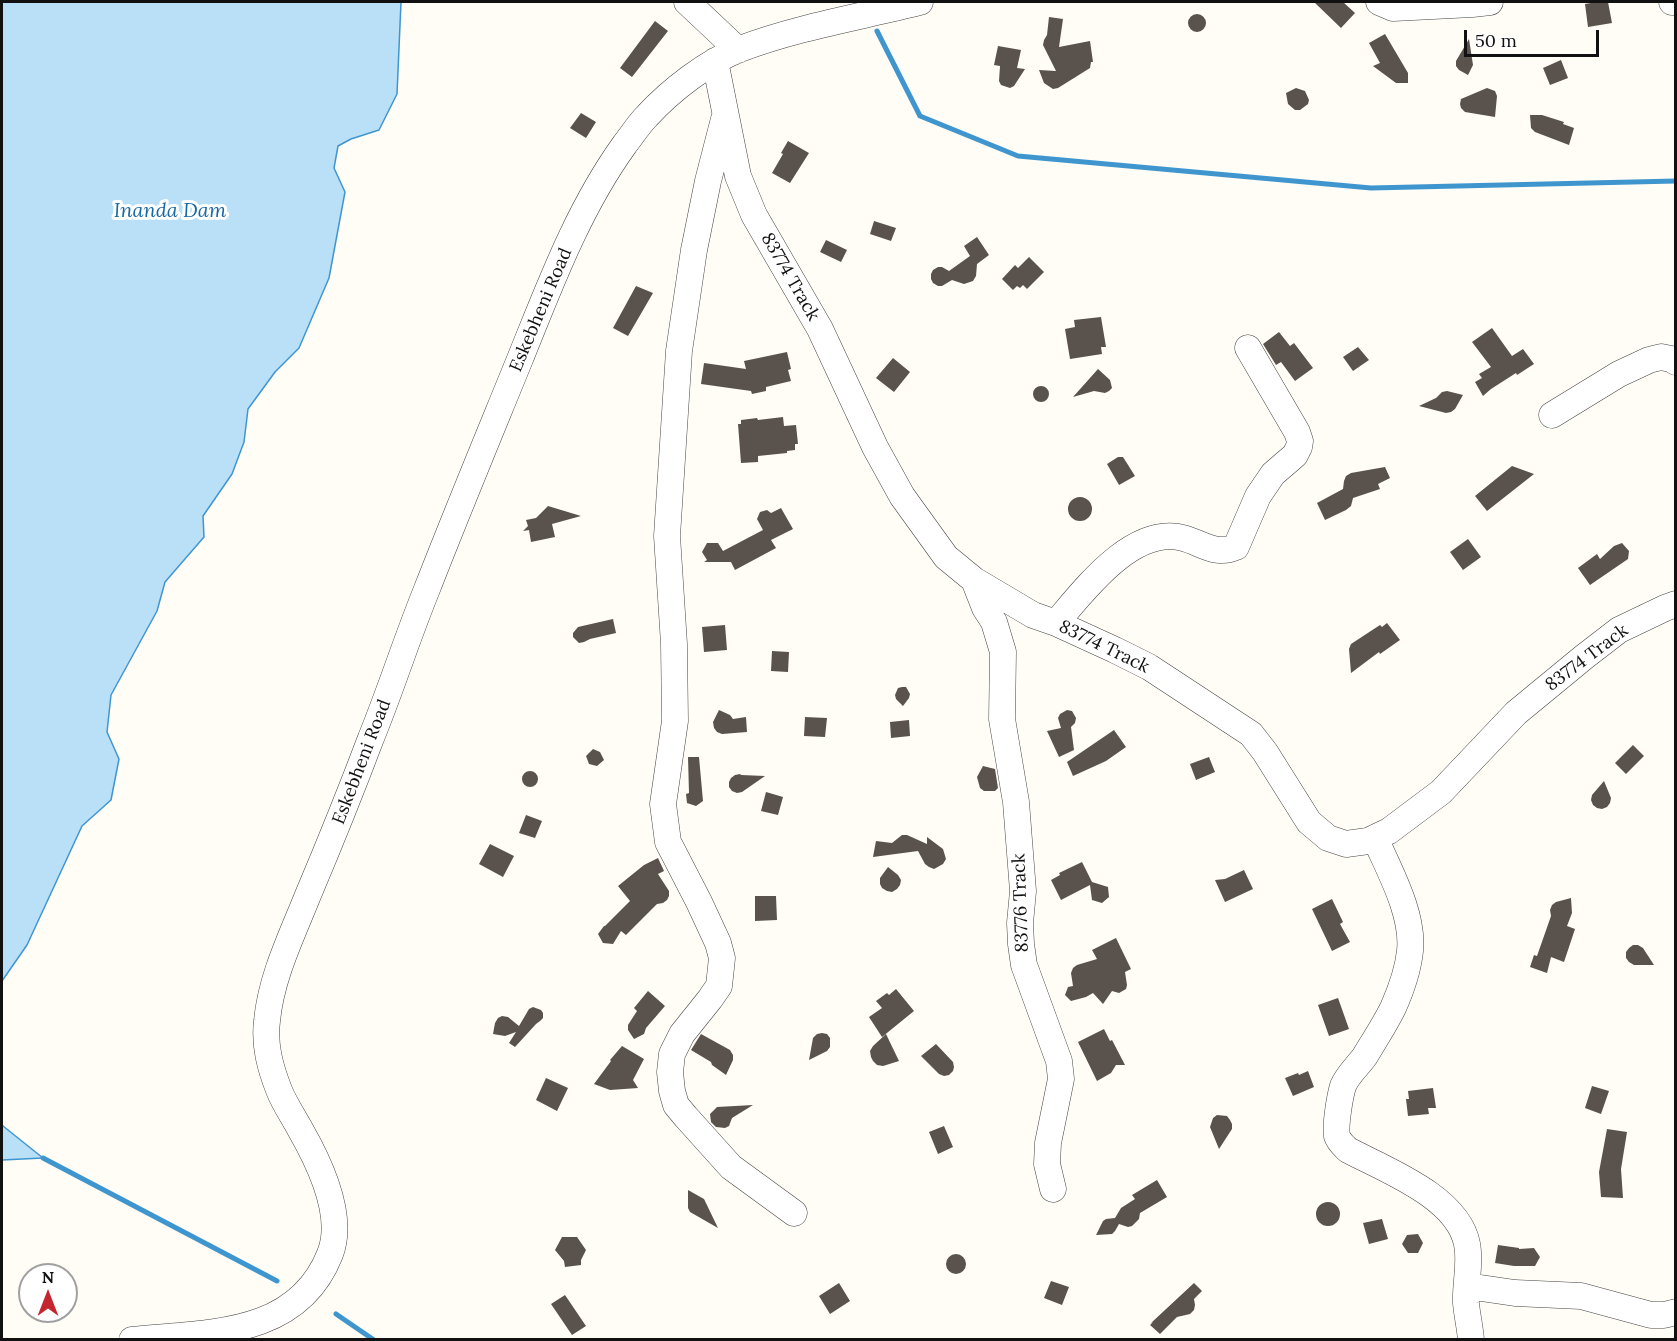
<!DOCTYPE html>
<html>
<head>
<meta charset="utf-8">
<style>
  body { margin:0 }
  #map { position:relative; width:1677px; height:1341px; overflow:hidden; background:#fffdf5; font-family:Lora,serif }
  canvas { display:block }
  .frame { position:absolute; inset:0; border:3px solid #111; pointer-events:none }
  .north { position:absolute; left:18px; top:1263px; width:60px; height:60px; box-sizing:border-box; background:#fff; border:2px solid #a0a0a0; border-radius:50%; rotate:0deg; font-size:16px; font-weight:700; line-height:24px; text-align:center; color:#111 }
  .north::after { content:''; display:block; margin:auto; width:21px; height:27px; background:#c4262e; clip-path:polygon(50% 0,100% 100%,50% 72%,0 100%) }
  .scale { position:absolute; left:1464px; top:30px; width:135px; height:27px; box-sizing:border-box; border:3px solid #111; border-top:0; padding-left:8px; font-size:18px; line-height:21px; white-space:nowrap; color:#111; -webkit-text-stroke:4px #fff; paint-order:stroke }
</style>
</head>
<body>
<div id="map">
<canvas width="1677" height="1341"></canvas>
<div class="frame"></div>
<div class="north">N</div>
<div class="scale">50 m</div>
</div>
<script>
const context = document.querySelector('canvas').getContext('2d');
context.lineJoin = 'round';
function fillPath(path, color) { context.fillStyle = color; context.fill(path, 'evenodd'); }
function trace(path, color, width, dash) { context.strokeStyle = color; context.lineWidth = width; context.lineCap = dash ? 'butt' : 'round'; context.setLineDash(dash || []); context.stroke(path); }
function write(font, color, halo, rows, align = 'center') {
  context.font = font + ' Lora,serif'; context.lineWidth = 6; context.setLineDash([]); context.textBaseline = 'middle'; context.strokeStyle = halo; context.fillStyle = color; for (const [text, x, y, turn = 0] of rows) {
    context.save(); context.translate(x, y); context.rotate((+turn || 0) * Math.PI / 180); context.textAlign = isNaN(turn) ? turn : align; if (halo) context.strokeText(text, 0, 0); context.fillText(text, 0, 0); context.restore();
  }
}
const water = new Path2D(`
  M2,2H401L397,94L379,130L351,139L338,146L334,168L345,192L329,278L299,348L275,372L248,409L244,442L232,474L203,516L204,537L165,582L157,611L111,695L107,732L119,759L111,800L82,826L27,945L2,981Z
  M2,1124L3,1126L43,1158L2,1160Z`);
fillPath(water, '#b9e0f7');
trace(water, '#3f96cf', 1.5);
trace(new Path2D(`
  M877,31L920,116L1018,156L1371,188L1676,181
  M43,1158L277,1281
  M336,1314L374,1340`), '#3f96cf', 5);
fillPath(new Path2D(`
  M1314,2H1343L1355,13L1341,28Z
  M1597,2H1608L1612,23L1588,27L1585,4Z
  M1188 23a9 9 0 1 1 18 0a9 9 0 1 1-18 0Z
  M1049,17L1063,19L1059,47L1090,41L1093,62H1091L1090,68L1058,88L1053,89L1044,83L1039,70L1056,71L1043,45L1044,40L1047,35Z
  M655,21L668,31L632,77L620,68Z
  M1385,34L1408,73V83H1396L1373,66L1380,63L1369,43Z
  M1469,39L1473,65L1468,75L1459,70L1456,66V61Z
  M998,46L1021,50L1017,68L1025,69L1014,86L1010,88L1001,85L999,81L1000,66L994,65Z
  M1561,60L1568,78L1550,85L1543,68Z
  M1296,88L1305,91L1309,100L1308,104L1300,110H1295L1288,104L1286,93Z
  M1487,88L1495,91L1497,96L1495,117L1465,112L1461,108L1460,104L1461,99Z
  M581,113L596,122L586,138L570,128Z
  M1530,115H1542L1564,122L1563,124L1574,128L1569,145L1535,132L1531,128Z
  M788,141L809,153L790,183L772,173L783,154L781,153Z
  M874,221L896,228L891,241L870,234Z
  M977,237L989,255L977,264L976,276L973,281L964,284L952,280L942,286H938L933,283L931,279V274L933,270L938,267H942L949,271L970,256L964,246Z
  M826,240L847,250L841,262L820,252Z
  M1029,257L1044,272L1027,289L1023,285L1020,288L1017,286L1013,290L1002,279L1015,265L1018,268Z
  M636,286L653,293L628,336L613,328Z
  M1101,317L1106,347H1101L1102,354L1070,359L1065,329L1075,327L1074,320Z
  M1492,328L1512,356L1523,349L1534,364L1517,375L1516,373L1491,389L1483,396L1475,382L1482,378L1479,374L1491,367L1472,342Z
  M1279,332L1290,346L1294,343L1313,368L1295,381L1281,362L1276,365L1263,344Z
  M1358,347L1369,360L1353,371L1343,357Z
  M787,352L791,369L788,370L791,381L766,387V391L752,394L751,391L701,384L704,363L746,369L744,361Z
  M893,358L910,372L894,392L876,378Z
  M1098,369L1110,380L1112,388L1109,391L1105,393L1094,391L1073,397Z
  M1033 394a8 8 0 1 1 16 0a8 8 0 1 1-16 0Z
  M1447,391L1463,395L1455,409L1451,412L1446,413L1419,406L1436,398L1442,392Z
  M783,417L784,426L796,425L798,444H795V450L787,451V453L758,456V462L741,463L738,424H741V420L757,418L758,420Z
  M1118,457H1123L1135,476L1119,485L1107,464Z
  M1512,466L1534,474L1487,511L1475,496Z
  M1385,467L1390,478L1378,484L1380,489L1353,498L1351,506L1346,510L1325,520L1317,503L1343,489L1344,481L1346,476L1351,473Z
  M1068 509a12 12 0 1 1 24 0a12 12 0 1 1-24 0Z
  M548,506L581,516L552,524L555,537L531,542L529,530L523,531L528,526L526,520L536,518Z
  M781,508L793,529L771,540L776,548L735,570L731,562H704L707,560L702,552L707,543H718L723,551L763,530L757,519L760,512L767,510L771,513Z
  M1468,539L1481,557L1463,570L1450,552Z
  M1622,543L1629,551L1628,559L1590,585L1578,568L1597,554L1600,559L1614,546Z
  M613,619L616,633L590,639L584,642L579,643L573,637V633L578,627Z
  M1387,623L1400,640L1380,654L1379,652L1351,673L1349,649L1351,644L1380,625L1382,627Z
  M725,625L727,650L704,652L702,627Z
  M772,651L789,652L788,672L771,671Z
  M902,687H906L910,694L909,698L903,706L896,699L895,695L898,688Z
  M719,710L730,715L733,719L746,717L747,732L722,734L717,732L714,728L713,722Z
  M1067,710L1072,711L1076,718L1075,723L1071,727L1074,750L1059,757L1047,731L1061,728L1058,718L1060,714Z
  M805,717L827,718L825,737L804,736Z
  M909,720L910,736L891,738L890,722Z
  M1114,730L1126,747L1106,761L1073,776L1067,762Z
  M1633,745L1644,756L1626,774L1615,763Z
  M593,749L600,752L604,760L597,766L589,764L586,756Z
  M688,757H699L703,801L696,806L687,803L686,794L689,793Z
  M1209,757L1215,772L1196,780L1190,764Z
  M983,766L995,769L998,788L995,791H984L980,788L977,777Z
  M522 779a8 8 0 1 1 16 0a8 8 0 1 1-16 0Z
  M740,774L741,775L765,776L742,792L737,793L732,791L729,787V782L731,778L735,775Z
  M1604,781L1611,798L1610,803L1607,807L1602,809L1597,808L1593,805L1591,800L1592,795Z
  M766,792L783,797L778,815L761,811Z
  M526,815L542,821L535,838L519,833Z
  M902,835H907L927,844V837L943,849L946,859L943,864L934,869L929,867L925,864L918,851L873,857L876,841L892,843Z
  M490,844L514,856L503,877L479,864Z
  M658,858L664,871L658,874L669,891V896L667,900L663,903L657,904L626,935L621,931L613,944L603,943L598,934L604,926H605L630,901L618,886L644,865Z
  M1082,862L1092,882L1108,887L1109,897L1102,903L1092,900L1090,885L1061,900L1051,880L1060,875L1059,873Z
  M888,867L898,875L901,880L900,885L897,889L892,892L887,891L882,888L880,884V878Z
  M1244,870L1253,889L1225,902L1215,880L1225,879Z
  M755,896H776L777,920L755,921Z
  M1571,898L1572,913L1567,926L1575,929L1564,962L1551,957L1547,973L1530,967L1534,955L1537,956L1551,916L1550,910L1552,905L1556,902Z
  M1332,899L1343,922L1340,924L1350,942L1332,951L1312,909Z
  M1116,938L1131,969L1125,972L1127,985L1126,989L1119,993L1112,991L1103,1004L1093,993L1086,997L1071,1001L1065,995L1068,987L1073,986L1071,973L1073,968L1077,965L1097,959L1092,950Z
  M1633,945H1638L1643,948L1654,965H1634L1629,962L1626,958V952L1629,948Z
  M896,989L914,1011L882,1037L869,1017L882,1008L876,1001L887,993L889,995Z
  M648,991L665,1006L646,1028L644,1034L634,1039L628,1030V1025L637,1011L634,1008Z
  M1338,998L1349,1029L1329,1036L1318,1005Z
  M533,1007L541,1010L543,1013V1018L540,1021L536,1024L515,1047L509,1043L516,1032L505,1036L493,1034L495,1023L498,1018L502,1016L508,1017L519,1026L529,1009Z
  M1104,1029L1110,1041L1112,1040L1125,1065H1116L1111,1073L1097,1081L1078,1042Z
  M822,1033L827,1034L830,1038V1047L827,1051L809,1060L813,1038L817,1034Z
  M701,1034L730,1050L733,1055V1060L726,1075L712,1065L711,1062L691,1050Z
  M886,1034L899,1061L883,1066L877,1065L873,1061L871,1057L870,1051L873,1046Z
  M936,1044L953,1062L954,1067L953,1071L949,1075L944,1076L939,1074L921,1056Z
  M622,1046L644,1059L633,1080L638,1088L610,1090L594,1084L611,1061L610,1060Z
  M1308,1071L1314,1087L1293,1096L1285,1078L1298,1073L1299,1075Z
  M546,1078L568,1088L557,1111L536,1100Z
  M1592,1086L1609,1091L1601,1114L1585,1108Z
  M1433,1088L1436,1108H1428L1429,1114L1408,1116L1406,1099H1409L1408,1091Z
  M753,1105L732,1118L729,1126L725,1128L716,1127L711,1122L710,1114L717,1107Z
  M1217,1115L1227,1116L1230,1120L1232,1124V1129L1219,1149L1210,1127L1213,1118Z
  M944,1126L953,1147L938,1154L929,1132Z
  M1607,1129L1627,1132L1621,1169L1623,1198L1601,1197L1599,1172Z
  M1157,1180L1167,1197L1140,1213L1139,1219L1132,1226L1128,1227L1119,1224L1115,1231L1112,1234L1096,1235L1103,1221L1106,1219L1115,1218L1121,1208L1135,1199L1132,1195Z
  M688,1190L704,1199L718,1228L690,1212L688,1208Z
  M1316 1214a12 12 0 1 1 24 0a12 12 0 1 1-24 0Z
  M1382,1219L1388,1239L1369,1244L1363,1223Z
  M1418,1234L1423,1243L1418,1253H1408L1402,1244L1407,1235Z
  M562,1237H577L586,1250L581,1260V1265L565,1267L564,1261L555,1250Z
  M1498,1245L1519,1248V1249L1534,1248L1540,1257L1535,1266H1514L1495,1263Z
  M946 1264a10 10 0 1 1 20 0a10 10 0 1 1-20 0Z
  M1051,1281L1069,1287L1062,1305L1044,1298Z
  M839,1283L850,1301L830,1314L819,1296Z
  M1194,1283L1202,1291L1194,1299L1195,1305L1194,1310L1190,1314L1177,1317L1160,1334L1150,1325L1153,1322L1151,1323Z
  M565,1295L586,1326L572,1335L551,1304Z`), '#5a524d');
const minor = new Path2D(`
  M687,2L738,50
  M1379,2L1393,8L1472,4L1490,2
  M1672,2H1676
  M715,61L738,176L754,215L820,329L875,447L902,496L946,557L974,580L1033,615L1056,623L1115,650L1149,667L1251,734L1265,752L1309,822L1328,838L1346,844L1368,841L1389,831L1441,792L1516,713L1584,657L1619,630L1665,608L1676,604
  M724,119L708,181L694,250L679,351L667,536L674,644L675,721L663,804L668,842L699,902L718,943L722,958L719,986L710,999L682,1034L672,1054L670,1072L672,1091L676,1105L686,1117L731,1167L794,1213
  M1552,415L1619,374L1649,360L1661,357L1671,359L1676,362
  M974,580L985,608L994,622L1003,652L1002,719L1016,802L1023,891L1020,923L1021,944L1024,965L1059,1061L1061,1079L1048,1143L1047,1164L1053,1189
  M1056,623C1085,589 1133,525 1183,538C1202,543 1216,556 1236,547L1258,496L1273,474L1295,455L1299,447L1300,441L1297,432L1248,348
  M1375,838C1389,870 1414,914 1410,951C1408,970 1401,990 1393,1008C1385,1024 1374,1041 1365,1056C1358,1066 1348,1074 1343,1086C1340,1096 1335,1125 1337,1136C1339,1142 1344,1146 1348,1150C1386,1170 1458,1197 1467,1244C1471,1263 1465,1284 1466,1303C1467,1315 1470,1327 1471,1340
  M1467,1286L1515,1293L1581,1296L1651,1315H1664L1676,1312
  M132,1340C207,1332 297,1338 330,1254C345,1216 319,1162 300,1129C293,1116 284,1103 279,1090C270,1067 264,1045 267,1021C271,977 292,935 308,895C330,843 351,791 371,738C391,689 407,638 427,589C457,512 489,435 520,359C550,285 578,209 625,144C632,135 639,124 647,116C671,90 707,62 740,49C798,27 860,17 920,2`);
trace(minor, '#444', 27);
trace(minor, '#fff', 26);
write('18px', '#111', '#fff', [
  ["83774 Track",790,277,60],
  ["Eskebheni Road",541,310,-67],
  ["83774 Track",1104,647,26],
  ["83774 Track",1587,658,-37],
  ["Eskebheni Road",362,762,-69],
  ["83776 Track",1021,903,-92]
]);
write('italic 20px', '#1768a6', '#fff', [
  ["Inanda Dam",170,211]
]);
</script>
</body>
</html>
